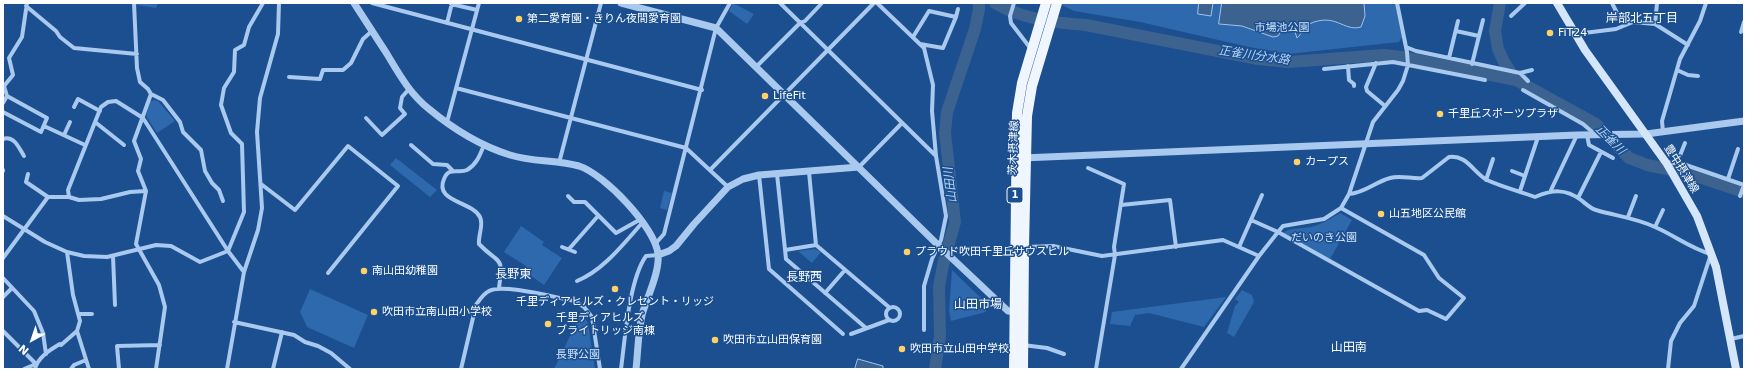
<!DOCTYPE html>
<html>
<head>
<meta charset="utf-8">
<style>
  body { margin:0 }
  #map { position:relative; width:1747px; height:372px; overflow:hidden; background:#1b4f8f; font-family:"DejaVu Sans",sans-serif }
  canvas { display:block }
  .frame { position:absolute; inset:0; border:4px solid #fff; pointer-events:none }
  .north { position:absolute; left:12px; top:320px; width:40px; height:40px; -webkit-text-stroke:3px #1b4f8f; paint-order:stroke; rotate:220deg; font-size:11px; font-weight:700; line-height:16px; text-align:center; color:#fff }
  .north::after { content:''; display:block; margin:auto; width:14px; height:18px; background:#fff; clip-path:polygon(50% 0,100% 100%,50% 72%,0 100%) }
</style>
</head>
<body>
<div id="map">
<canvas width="1747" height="372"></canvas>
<div class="frame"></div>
<div class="north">N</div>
</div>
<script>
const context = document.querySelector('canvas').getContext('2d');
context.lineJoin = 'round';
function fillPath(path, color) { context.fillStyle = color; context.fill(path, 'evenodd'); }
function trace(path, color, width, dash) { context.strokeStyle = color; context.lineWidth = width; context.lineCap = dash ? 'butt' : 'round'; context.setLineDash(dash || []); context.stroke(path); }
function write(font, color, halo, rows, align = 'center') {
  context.font = font + ' "DejaVu Sans","Noto Sans JP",sans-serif'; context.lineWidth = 3; context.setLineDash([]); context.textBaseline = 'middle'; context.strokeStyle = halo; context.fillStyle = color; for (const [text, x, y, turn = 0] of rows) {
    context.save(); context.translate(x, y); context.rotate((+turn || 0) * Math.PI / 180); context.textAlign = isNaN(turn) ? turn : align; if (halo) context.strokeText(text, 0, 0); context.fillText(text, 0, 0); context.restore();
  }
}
fillPath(new Path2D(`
  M136,3H158L156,8L136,5Z
  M733,3L754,14L747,24L729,11Z
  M1063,3H1395L1402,37L1399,42L1288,54L1249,47L1140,22L1074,11L1062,5Z
  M154,100L158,101L175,121L157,133L146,116L150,102Z
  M396,158L437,190L430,197L390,165Z
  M664,191L672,193L667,210L660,208Z
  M1340,213L1352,220L1330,259L1283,233C1290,227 1302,229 1311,227C1322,224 1330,219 1340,213Z
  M521,226L544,242L542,245L562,258L544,285L524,271L526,266L504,252Z
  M815,249L821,252L812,263L798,251Z
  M952,270L985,302L986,312L951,321L949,311Z
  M310,289L368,315L354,348L307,327L300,312Z
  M1242,290L1252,295L1254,302L1234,337L1227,333L1235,306L1239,302L1235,299Z
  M1226,297L1204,327L1149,313L1135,315L1130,326L1110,324L1112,312Z
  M581,313L588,323L595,369H554Z`), '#2e69ad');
const water = new Path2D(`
  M1199,3H1213L1211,16L1198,14Z
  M1222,3H1364L1365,16L1361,27C1343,32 1336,12 1309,24C1303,27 1302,34 1297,38L1294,29L1289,26L1284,27L1278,36L1273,37L1242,26L1219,24Z
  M858,359L883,366V369H855Z`);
fillPath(water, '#3c6290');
trace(water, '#9cc4f0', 1);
trace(new Path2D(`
  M995,3C1022,19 1055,23 1086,25L1258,59L1289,62L1383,55L1402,57L1516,80
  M1500,3L1495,31L1498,49L1504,62L1516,80L1596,124L1629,158L1647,165L1687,173L1744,192
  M935,369L940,336L939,287L943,265L955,222L945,133L947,112L975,29L979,9V3`), '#3c6290', 12);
trace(new Path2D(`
  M134,3L137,68L140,82L148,89L151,94L163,100L180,122L183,132L201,150L205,171L212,183L219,190L223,201
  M372,3L702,90
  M780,3L936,156
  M877,3L924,48L933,85L932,111L936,156L946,216L941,240L932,259L924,286V330
  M1014,3L1010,16L1011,23L1031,49
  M1612,3L1619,17L1625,18L1628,24
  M451,4L477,10
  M26,6L56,31L60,37L74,48L137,54
  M1511,16L1525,3
  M447,23L452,3
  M1655,24L1657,3
  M1456,31L1479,36
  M1741,32L1744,22
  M1576,34L1616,29L1633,22L1655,24L1688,45
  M913,37L929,11L956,17
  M920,44L943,48L956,17L958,9
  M1406,47L1416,51L1520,73L1532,70
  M1449,58L1458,21
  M1376,63L1366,87L1367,91L1385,106
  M1472,64L1483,20
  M757,66L800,23L805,21L822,3
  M1348,66L1349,80L1354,84V86
  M1324,69L1393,62L1485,80
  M1677,70L1688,75L1698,76
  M1520,73L1528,81
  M289,77L320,79L323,70H343L351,63L363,39L372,31
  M456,88L686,148L728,187
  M1523,90L1583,124L1596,135
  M151,94L134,141L141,159L138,171L146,191L136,244L159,285L165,307L156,369
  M3,103L7,96L4,86L13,75L9,58L22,37L27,3
  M74,107L78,99L100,111
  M3,112L41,132L47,118L7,96
  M366,118L382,135L405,114L400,108L402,97L409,89
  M95,122L124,145
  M447,122L479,3
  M44,126L85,145
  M1663,132L1662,121L1680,59L1700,21L1706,3
  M64,135L70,122
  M1587,135L1589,145L1613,158
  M3,139C14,135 19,148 24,156
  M411,145L433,164L447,165L452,170
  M484,145C480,155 477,164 467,170C459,174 449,166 444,179C434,202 472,201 480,217C484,225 478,235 479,244C499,265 504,254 499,288
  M1666,162L1683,164L1744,185
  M559,163L601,3
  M1677,163L1685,143
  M859,167L902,123
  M1088,168L1124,184L1114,247L1115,255L1096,369
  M710,170L874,3
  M3,171V170
  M1512,171L1525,176
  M809,172L816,245L890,308
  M28,174L26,182L48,197H69L79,200L101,199L130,192L146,191
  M777,174L786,259L866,328
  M759,175L769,269L843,334
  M1728,179L1738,149
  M1486,180L1493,159
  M261,184L295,210L348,146L398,186L328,273
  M1551,190L1577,135
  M1520,191L1538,137
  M1349,194C1365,193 1375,182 1390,178C1400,175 1412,179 1422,178L1449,157C1466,154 1474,173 1487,180C1502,187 1519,191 1535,197C1552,190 1565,188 1581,200C1585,203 1591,209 1596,210C1616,216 1636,218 1655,227C1674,235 1691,249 1711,254L1694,306L1680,323L1671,341L1668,369
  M568,196L574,202H585L616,233L641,219
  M1740,196L1744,185
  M69,197L68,190L101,107L108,102L116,101L143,118L228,251L244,272
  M1578,198L1601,152
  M1121,205L1170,200L1176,247
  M3,216L45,242L67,252L84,256L107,257L156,245L171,246L200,262L228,251L244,212L242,144L231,133L221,105L224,88L234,72L235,50L244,45L249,27L263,3
  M1628,217L1636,196
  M1251,220L1278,232L1419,311L1427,310L1446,319L1464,298L1439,278L1424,255L1341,208
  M1655,227L1663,210
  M656,243L664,234L716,28L730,3
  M562,247L575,252
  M1025,247L1053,246L1102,256L1223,240L1259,256
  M1239,247L1262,195
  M569,249L598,216
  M785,250L816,245
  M67,252L73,295L80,321L77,331L89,369
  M113,256L115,305
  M3,258L48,197
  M3,278L34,311L43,333L46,354
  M577,281C604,270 624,243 643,222
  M825,293L845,270
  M3,297L12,288
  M886 314a7 7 0 1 1 14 0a7 7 0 1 1-14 0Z
  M78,314H92
  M234,322L294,335L305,342L318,346L331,353L350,369
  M3,331L36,364L24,369
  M851,334L889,320
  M1731,339L1744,336
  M1023,345L1047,348L1064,354
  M35,369C38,357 50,350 60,344L61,345L77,331
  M71,369L74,365L86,360
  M119,369L117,346L160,345
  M227,369L244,272L258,230L262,208L257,132L260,98L278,34L279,3
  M273,369L282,332
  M461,369L476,305C480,299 483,294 489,291C502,283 557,298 575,301L584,307L592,317L600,369
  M621,369C625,339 629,280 646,256L658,255
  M1181,369L1259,256L1278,232L1283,226L1324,219L1341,208L1349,194L1373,122L1398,90L1403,81L1408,65L1407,52L1397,3`), '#a9c9ee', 4);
trace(new Path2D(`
  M354,3C365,20 376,37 387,54C399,74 410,94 429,109C452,128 481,146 510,155C532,162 557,160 579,166C604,174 655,227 658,254C660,272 647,297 642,315C638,333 638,351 636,369
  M621,3L716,28L939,246L1008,311L1019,312
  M1022,158L1577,135L1646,134L1744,121
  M658,255L669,251L676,246L694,224L717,199L728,187L743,179L759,175L859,167`), '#a9c9ee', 7);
trace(new Path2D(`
  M1557,3L1585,50L1667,164L1697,216L1716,267L1736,369`), '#d6e6fa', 8);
trace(new Path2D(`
  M1014,369L1017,113L1022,83L1046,3
  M1023,369L1024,247L1027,116L1032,86L1057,3`), '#f0f6ff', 10);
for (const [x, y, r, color] of [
  [519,19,4,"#ffd166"],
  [1550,33,4,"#ffd166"],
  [765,96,4,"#ffd166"],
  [1440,114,4,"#ffd166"],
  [1297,162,4,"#ffd166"],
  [1381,214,4,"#ffd166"],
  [907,252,4,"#ffd166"],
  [364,271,4,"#ffd166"],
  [615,289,4,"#ffd166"],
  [374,312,4,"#ffd166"],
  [548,324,4,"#ffd166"],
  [715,340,4,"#ffd166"],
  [902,349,4,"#ffd166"]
]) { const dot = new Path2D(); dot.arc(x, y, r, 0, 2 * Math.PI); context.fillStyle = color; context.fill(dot); trace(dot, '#1b4f8f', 1.5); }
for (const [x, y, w] of [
  [1015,195,16]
]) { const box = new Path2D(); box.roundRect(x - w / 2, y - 8, w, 16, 3); context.fillStyle = '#1b4f8f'; context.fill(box); trace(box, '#fff', 1); }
write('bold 10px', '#fff', null, [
  ["1",1015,195]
]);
write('11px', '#fff', '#1b4f8f', [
  ["第二愛育園・きりん夜間愛育園",527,19],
  ["FiT24",1558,33],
  ["LifeFit",773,96],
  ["千里丘スポーツプラザ",1448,114],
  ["カープス",1305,162],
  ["山五地区公民館",1389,214],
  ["プラウド吹田千里丘サウスヒル",915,252],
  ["南山田幼稚園",372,271],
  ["千里ディアヒルズ・クレセント・リッジ",615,302,"center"],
  ["吹田市立南山田小学校",382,312],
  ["千里ディアヒルズ",556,318],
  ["ブライトリッジ南棟",556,331],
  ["吹田市立山田保育園",723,340],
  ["吹田市立山田中学校",910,349]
], 'left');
write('11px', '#cfe3fa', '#1b4f8f', [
  ["市場池公園",1282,28],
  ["だいのき公園",1324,238],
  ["長野公園",578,355]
]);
write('11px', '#fff', '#1b4f8f', [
  ["茨木摂津線",1014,148,-88],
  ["豊中摂津線",1681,169,58]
]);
write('12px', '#fff', '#1b4f8f', [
  ["岸部北五丁目",1642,19],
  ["長野東",513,275],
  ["長野西",804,278],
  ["山田市場",978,305],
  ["山田南",1349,348]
]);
write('italic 12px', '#b5d3f5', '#1b4f8f', [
  ["正雀川分水路",1254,56,8],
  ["正雀川",1610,140,45],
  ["山田川",951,185,-97]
]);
</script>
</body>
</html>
